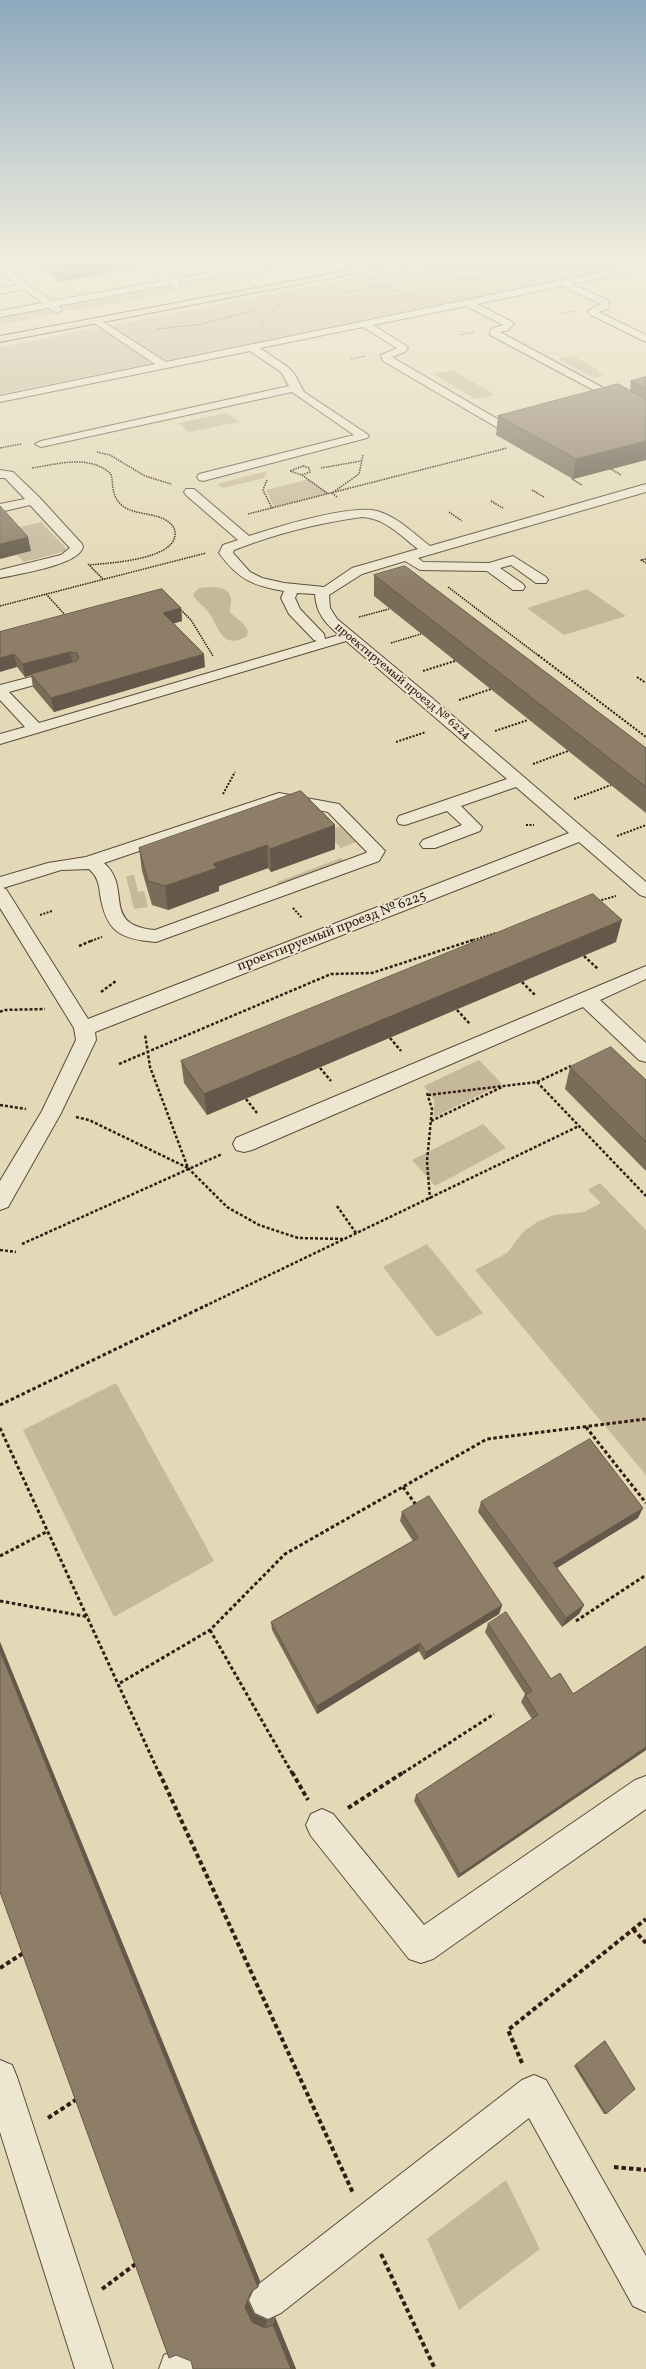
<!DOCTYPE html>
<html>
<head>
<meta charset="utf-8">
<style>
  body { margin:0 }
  canvas { display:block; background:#e3d9b6 }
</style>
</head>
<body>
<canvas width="646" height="2369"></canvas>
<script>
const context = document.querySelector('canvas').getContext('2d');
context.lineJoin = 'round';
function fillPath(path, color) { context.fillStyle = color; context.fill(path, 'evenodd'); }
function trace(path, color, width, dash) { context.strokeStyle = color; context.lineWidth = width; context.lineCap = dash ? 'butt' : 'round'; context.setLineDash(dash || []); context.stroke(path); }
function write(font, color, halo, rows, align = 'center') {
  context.font = font + ' Vollkorn,serif'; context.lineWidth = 3.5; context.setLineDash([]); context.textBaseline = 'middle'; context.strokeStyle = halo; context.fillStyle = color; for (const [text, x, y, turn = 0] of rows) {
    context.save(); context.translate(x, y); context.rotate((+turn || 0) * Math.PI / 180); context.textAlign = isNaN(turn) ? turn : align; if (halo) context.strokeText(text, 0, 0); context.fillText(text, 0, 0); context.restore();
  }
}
fillPath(new Path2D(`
  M322,258H356L196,288H183L179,285L182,282L184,284Z
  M460,258H646V263L0,394V347L349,279L383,275L380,273Z
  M157,286H168L174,290L168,294L80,310H68L61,308L68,303L70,305L158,288Z
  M41,309L53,312L43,317L0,325V316Z
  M573,356L599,370L596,371L604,376L594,378L559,359Z
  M452,370L495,395L476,399L433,374Z
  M227,413L239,422L189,432L178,423Z
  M267,471L264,478L223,488L217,484Z
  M309,479L329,493L274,507L266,490Z
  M41,522L66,548V551L24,562L17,555L31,551L11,529Z
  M210,587C218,587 230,588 231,599C232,603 229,608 230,612C236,619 246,623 248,632L247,636C222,651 219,627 209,613C204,605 196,603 193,594L199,588Z
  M587,589L626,616L564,635L527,608Z
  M340,826L356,842L341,848L325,832Z
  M341,858L346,863L281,887L277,882Z
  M134,875L138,892L144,891L148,907L134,909L126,876Z
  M479,1060L502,1084L434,1117V1100L424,1086Z
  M483,1124L506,1148L435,1186L412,1160Z
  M600,1183L646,1230V1475L475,1270L507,1253L523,1232L537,1222L554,1215L584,1212L601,1203L588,1190Z
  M427,1244L483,1313L437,1337L383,1267Z
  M116,1383L214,1561L114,1617L23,1430Z
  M506,2180L540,2249L459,2310L427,2239Z`), '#c5b99a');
const minor = new Path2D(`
  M128,258H138L172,279L285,258H304L178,283L181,286L176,289L169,285L58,306L62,310L57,313L48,308L0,317V311L42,303L24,289L0,294V288L18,285L0,271V264L52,301L162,281Z
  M646,263V269L572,284L609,301V308L599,312L646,335V342L591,315L588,311L601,304L562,286L477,304L512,322L514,324L508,330L500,332L646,411V418L490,335L491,329L503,325L466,306L373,325L408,347L405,352L392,357L511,427V431H503L383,361L381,355L397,348L363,327L260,348L288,367L295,375L304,392L367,434L369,436L367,438L203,481L199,480L197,477L199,474L354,435L292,392L41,447L35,444L41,441L289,386L281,372L250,351L0,402V396L155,364L94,323L92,321L97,318L166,362Z
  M0,470L13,472L39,497L82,544L83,547C79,565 18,574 0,578V570L61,555L70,548L30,505L0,512V504L25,499L5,478H0Z
  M646,484V492L418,558L423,562L489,563L513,556L546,577L548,580L546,583H536L511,565L500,568L523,584L525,587L523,590H513L487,571L420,570L405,561L362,574L329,595L330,608L337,619L432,698L646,882V897L640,895L579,842L95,1032L96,1040L61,1113L8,1207L0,1210V1181L42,1111L76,1040L74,1028L0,908V877L48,863L86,857L279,793L339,804L385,851L379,861L156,942C119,939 106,931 100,894C99,883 97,876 89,869L61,870L3,888L6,889L88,1019L569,833L516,787L461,806L482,827L480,831L435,848H423L420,844L423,840L462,825L447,811L405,825L399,824L397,820L399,816L507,779L346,641L0,744V734L25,727L0,700V685L62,669L67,670L69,673L67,676L9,692L39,723L317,641L314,640L289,614L281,598L284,591C253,586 238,579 219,553L223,545L238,540L186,495L184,492L186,489H194L249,536C277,527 350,504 377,511C398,517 413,533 430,546ZM362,517C385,518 401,536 418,549L352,568L324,587L284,583L262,578L250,572L233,553L234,550C275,534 318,523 362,517ZM297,593L315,594C316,613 325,623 339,635L325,639L324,634L300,609L295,598ZM280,803L328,812L367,852L366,853L155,930C100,925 133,888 104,863Z
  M646,966V979L600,1000L646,1043V1062L639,1060L583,1007L252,1150L244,1152L236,1150L233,1144L236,1138Z
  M646,1776V1809L433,1959L421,1963L409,1959L311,1836L306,1825L311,1814L322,1809L333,1814L424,1925L635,1780Z
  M0,2060L12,2065L17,2077L113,2369H75L0,2132Z
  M534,2075L546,2080L646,2256V2312L633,2306L529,2118L281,2313L268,2319L255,2313L249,2300L255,2287L522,2080Z
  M181,2348L195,2353L200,2369H159L164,2355Z`);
const major = new Path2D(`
  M415,258H434L0,342V336Z`);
trace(minor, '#5e4b3c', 2);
trace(major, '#321c13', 2);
trace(new Path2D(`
  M514,258L535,270
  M551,258L553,268
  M442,271L489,265L513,258
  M436,275L479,280
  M482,276L493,274L501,266L498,263
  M477,280L489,265L499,258
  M382,287L412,295
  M345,293L389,285
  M561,314L574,311
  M260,326L280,305
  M157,329L202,324L252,311
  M460,335L475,332
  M351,359L366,356`), '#321c13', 1, [1.5, 1]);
trace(new Path2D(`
  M0,448L21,444
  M97,452L110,455L145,476L171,484
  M303,466L309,468L310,472L302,475L290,471Z
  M32,468C59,464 89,454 111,474C113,481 112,489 115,496C126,521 161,507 174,528C185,560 107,563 89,565
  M321,468L361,461
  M611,469L621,475
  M302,475L328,494
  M572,479L582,485
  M267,480L263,490L272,508
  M532,490L544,497
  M337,497L332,493L359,474L363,455
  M491,501L503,508
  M449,512L462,521
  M248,514L507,448
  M646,559L641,560L646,563
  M88,564L103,579
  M448,587L539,656
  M46,594L66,616
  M0,606L206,553
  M179,608L191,620L213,656
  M359,617L389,609
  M391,643L421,634`), '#321c13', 1.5, [1.5, 1]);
trace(new Path2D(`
  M538,655L646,737
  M423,671L455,661
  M637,677L646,683
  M459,700L491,689
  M495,731L528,720
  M396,742L426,732
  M533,764L568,751
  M223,794L235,772
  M574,799L611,785
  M526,825H534
  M617,836L646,825
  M598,901L616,896
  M293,908L302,918
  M40,915L52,911
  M91,941L102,937
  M470,941L496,933`), '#321c13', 2, [2, 1.5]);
trace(new Path2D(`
  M79,946L93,940
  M584,956L598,969
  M522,982L536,996
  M101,992L116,981
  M457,1010L470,1024
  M0,1012L4,1010L45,1009
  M390,1038L401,1051
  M119,1064L331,974L372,973L473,940
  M320,1068L331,1081
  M537,1082L646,1196
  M427,1093L432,1109L427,1161L430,1199
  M428,1095L537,1082L571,1066
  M246,1099L257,1113
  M0,1105L26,1109
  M76,1117L89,1120L188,1168L150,1067L145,1034
  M431,1121L502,1087
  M188,1168L227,1207L259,1225L298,1238L345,1239
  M337,1206L356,1233
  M22,1244L222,1154
  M0,1250L16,1252
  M205,1306L579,1126`), '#321c13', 2.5, [3, 2]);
trace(new Path2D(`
  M0,1405L207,1305
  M586,1427L646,1503
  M0,1428L159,1773
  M403,1487L416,1505
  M0,1556L48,1531
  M0,1601L89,1617
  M576,1621L646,1575
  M210,1630L292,1773
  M120,1683L210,1630L285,1554L487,1439L646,1419
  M403,1773L494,1714`), '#321c13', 3, [3.5, 2.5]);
trace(new Path2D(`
  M159,1772L353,2193
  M292,1772L308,1800
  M348,1808L404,1772
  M633,1929L646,1943
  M0,1968L25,1952
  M522,2063L508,2030L646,1919
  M48,2118L77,2099
  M614,2167L646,2170
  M381,2254L435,2369
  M102,2289L137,2263`), '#321c13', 4, [4.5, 3]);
fillPath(minor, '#ede6d0');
fillPath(major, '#e3d9b6');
fillPath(new Path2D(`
  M27,258H138L139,267L60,282Z
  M141,258H187L152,265Z
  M646,377V460L573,479L496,435L498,416L630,390L631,381Z
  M374,575L646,748V813L374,596Z
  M181,608L182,621L174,623L205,667L54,712L33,687L31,675L25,677L17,667L0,632Z
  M335,825V849L271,872L268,868L219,886V891L168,910L152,905L142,871L139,848Z
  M616,942L207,1115L184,1083L181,1061Z
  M570,1067L646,1080V1171L565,1089Z
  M481,1502L638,1518L557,1568L584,1605L579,1614L562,1627L478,1512Z
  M402,1512L502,1605L499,1614L424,1660L419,1651L317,1714L272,1630L271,1622L413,1541L400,1521Z
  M488,1624L551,1679L573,1694L646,1646V1750L458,1878L414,1801L416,1795L532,1719L521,1702L525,1694L485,1632Z
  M0,1642L260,2281L258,2287L251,2292L248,2301L254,2314L267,2320L275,2317L296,2369L191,2361L0,1892Z
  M605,2041L606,2114H604L574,2066L603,2042Z`), '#7a6c59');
fillPath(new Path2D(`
  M93,258H138L139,267L60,282L57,265Z
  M151,258H187L152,265Z
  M646,441V460L573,479L576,459Z
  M28,537L31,551L0,559V544Z
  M181,608L182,621L165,626L163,613Z
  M70,652L73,665L31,674V675L25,677L23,664Z
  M14,654L17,667L0,672V658Z
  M204,654L205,667L54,712L51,698Z
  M335,825V849L271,872L270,849Z
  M267,845L268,868L219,886V891L168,910L165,886L213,864Z
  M622,920L616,942L207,1115L204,1094Z
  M643,1508L638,1518L550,1572L553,1563Z
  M502,1605L499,1614L424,1660L426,1652Z
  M584,1605L579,1614L562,1627L566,1618Z
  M0,1642L260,2281L258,2287L0,1651Z
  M420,1643L419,1651L317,1714V1706Z
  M646,1747V1750L458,1878L460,1874Z
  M248,2301L254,2314L267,2320L265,2328L252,2322L245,2307Z
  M275,2317L296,2369H291L273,2325Z`), '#635849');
const building = new Path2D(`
  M48,258H93L57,265Z
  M646,377V389L631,381Z
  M618,384L646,399V441L576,459L498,416Z
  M0,506L28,537L0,544Z
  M405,566L646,748V787L374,575Z
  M162,589L181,608L163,613L204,654L51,698L31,674L76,661L79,658L77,653L70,652L23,664L14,654L0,658V632Z
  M301,791L335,825L270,849L267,845L213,864L217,868L165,886L148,881L139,848Z
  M593,894L622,920L204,1094L181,1061Z
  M611,1047L646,1080V1142L570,1067Z
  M590,1439L643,1508L553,1563L584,1605L566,1618L481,1502Z
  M429,1496L502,1605L426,1652L420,1643L317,1706L271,1622L418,1538L402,1512Z
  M506,1612L551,1679L560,1673L573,1694L646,1646V1747L460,1874L416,1795L538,1715L525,1695L532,1691L488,1624Z
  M0,1651L258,2287L251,2292L245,2307L252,2322L265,2328L273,2325L291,2369H193L191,2361L176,2355L169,2358L0,1892Z
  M605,2041L635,2089L606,2114L576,2065Z`);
fillPath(building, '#8e7e68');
trace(building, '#635849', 1);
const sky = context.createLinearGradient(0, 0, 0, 590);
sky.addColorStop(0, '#8ea9be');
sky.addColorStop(0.44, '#f2eede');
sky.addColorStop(1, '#f2eede00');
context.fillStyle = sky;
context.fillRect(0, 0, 646, 590);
write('12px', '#321c13', '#ede6d0', [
  ["проектируемый проезд № 6224",402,682,40]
]);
write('14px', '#321c13', '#ede6d0', [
  ["проектируемый проезд № 6225",332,932,-21]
]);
</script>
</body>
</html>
